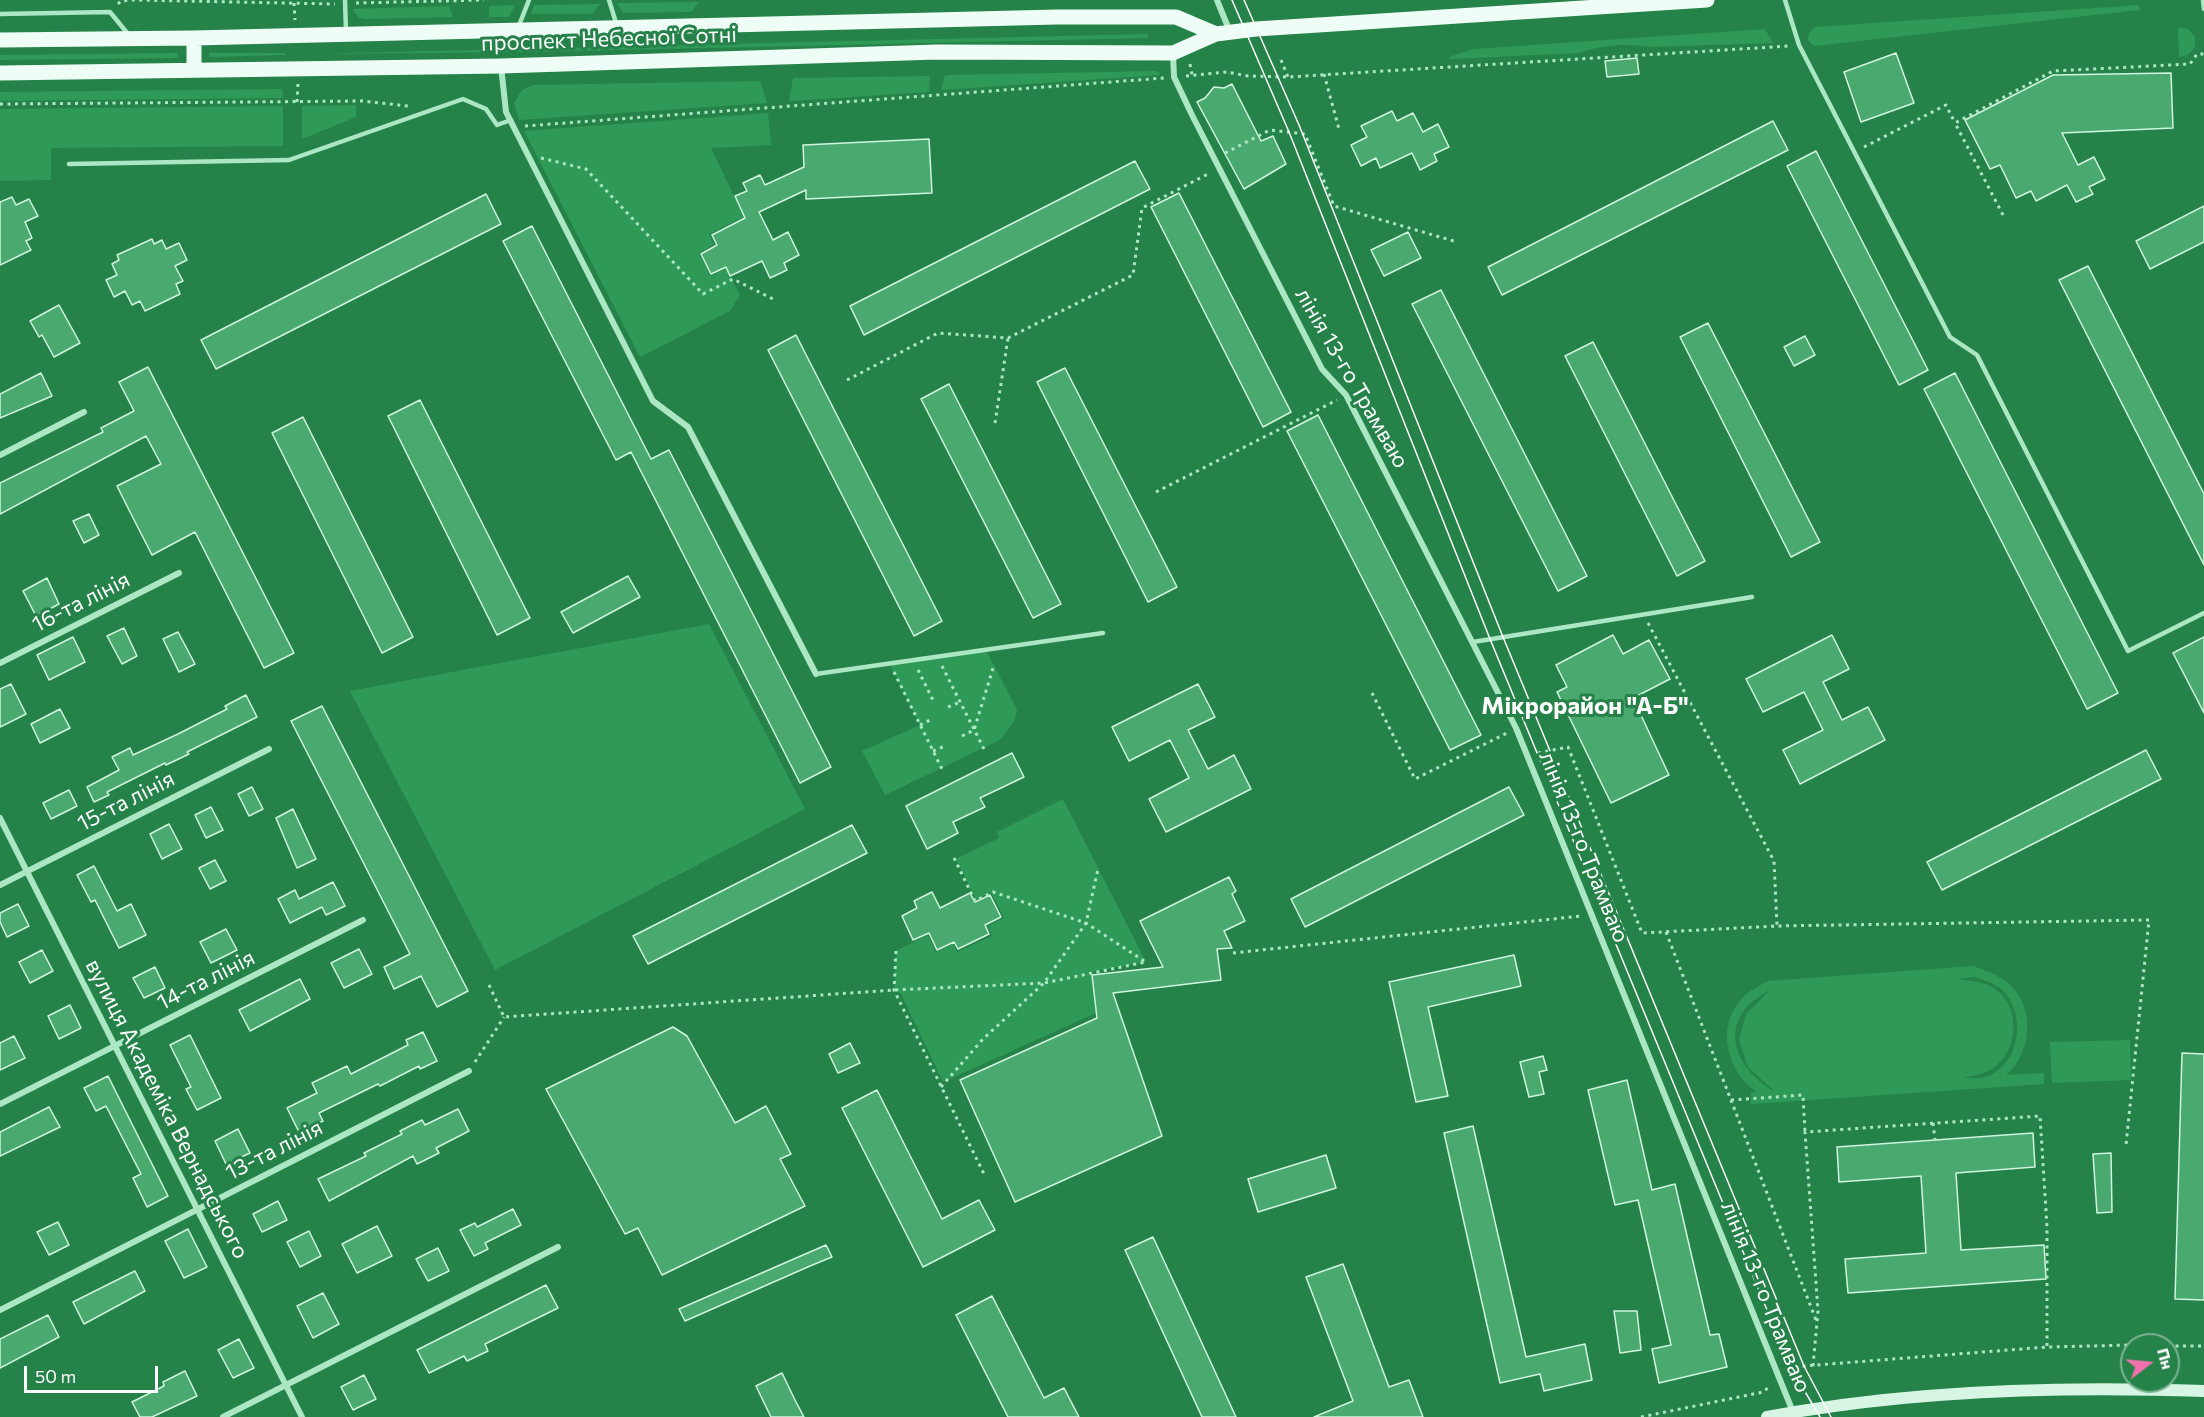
<!DOCTYPE html>
<html>
<head>
<meta charset="utf-8">
<style>
  body { margin:0 }
  #map { position:relative; width:2204px; height:1417px; overflow:hidden; background:#258249; font-family:Commissioner,sans-serif }
  canvas { display:block }
  .north { position:absolute; left:2120px; top:1333px; width:60px; height:60px; box-sizing:border-box; background:#258249; border:2px solid #7cb492; border-radius:50%; rotate:74deg; font-size:16px; font-weight:700; line-height:24px; text-align:center; color:#fff }
  .north::after { content:''; display:block; margin:auto; width:21px; height:27px; background:#f171ab; clip-path:polygon(50% 0,100% 100%,50% 72%,0 100%) }
  .scale { position:absolute; left:24px; top:1366px; width:134px; height:27px; box-sizing:border-box; border:3px solid #fff; border-top:0; padding-left:8px; font-size:18px; line-height:21px; white-space:nowrap; color:#fff; -webkit-text-stroke:4px #258249; paint-order:stroke }
</style>
</head>
<body>
<div id="map">
<canvas width="2204" height="1417"></canvas>
<div class="north">Пн</div>
<div class="scale">50 m</div>
</div>
<script>
const context = document.querySelector('canvas').getContext('2d');
context.lineJoin = 'round';
function fillPath(path, color) { context.fillStyle = color; context.fill(path, 'evenodd'); }
function trace(path, color, width, dash) { context.strokeStyle = color; context.lineWidth = width; context.lineCap = dash ? 'butt' : 'round'; context.setLineDash(dash || []); context.stroke(path); }
function write(font, color, halo, rows, align = 'center') {
  context.font = font + ' Commissioner,sans-serif'; context.lineWidth = 6; context.setLineDash([]); context.textBaseline = 'middle'; context.strokeStyle = halo; context.fillStyle = color; for (const [text, x, y, turn = 0] of rows) {
    context.save(); context.translate(x, y); context.rotate((+turn || 0) * Math.PI / 180); context.textAlign = isNaN(turn) ? turn : align; if (halo) context.strokeText(text, 0, 0); context.fillText(text, 0, 0); context.restore();
  }
}
fillPath(new Path2D(`
  M699,2L691,12L623,13L617,3Z
  M600,4L592,14H531L534,5Z
  M515,5L509,17H489V6Z
  M2139,5L2140,10L1814,46L1808,40L1809,33L1815,27Z
  M449,6L453,17L364,19L358,17L352,9Z
  M2178,28L2188,29L2195,37V47L2188,55L2179,57Z
  M1765,29L1773,43L1650,47C1625,43 1602,45 1579,53L1449,59V57L1474,49Z
  M1147,34L1149,36L1147,38L532,52L307,54Z
  M177,53L178,58L0,60V55Z
  M209,53H285L286,55L209,57Z
  M1157,71L1160,75L941,90L945,75Z
  M930,76L929,92L789,101L793,78Z
  M760,81L767,103L519,120L514,103L522,90L533,85Z
  M282,89L283,98L0,101V92Z
  M356,105V117L302,139V106Z
  M283,106V146L51,148V180L0,181V109Z
  M768,113L771,145L711,148L744,217L709,234L714,244L699,253L711,276L726,268L740,295L730,311L640,357L524,131Z
  M709,624L805,809L495,970L350,691Z
  M986,650L1017,710L1014,722L1000,740L885,795L862,751L920,725L889,663Z
  M1063,799L1146,962L1091,972L1096,1013L943,1082L901,994L894,990L896,951L928,935L936,952L953,944L957,952L992,936L988,926L1004,918L991,892L976,899L956,859L999,838L997,832Z
  M1973,966C1987,971 1999,975 2010,985C2036,1009 2031,1054 2006,1075L2044,1073V1084L1751,1104V1093L1757,1092C1729,1074 1716,1031 1738,1003C1746,992 1757,987 1768,981ZM1974,977C1986,981 1999,984 2007,995C2025,1020 2019,1064 1988,1076C1981,1079 1971,1078 1964,1078C1970,1076 1979,1075 1986,1072C2017,1059 2024,1010 1996,990C1985,981 1969,981 1956,979ZM1769,991L1746,1014L1739,1040L1748,1067L1775,1092C1731,1067 1716,1017 1769,991Z
  M2130,1040L2131,1080L2052,1083L2050,1042Z`), '#2f9a58');
const building = new Path2D(`
  M1896,53L1914,103L1861,122L1844,72Z
  M1637,58L1639,74L1607,77L1605,61Z
  M2171,73L2173,128L2062,133L2078,165L2094,157L2105,179L2089,187L2093,194L2076,202L2067,185L2036,201L2031,191L2016,198L2000,165L1990,169L1965,120L2053,75Z
  M1232,84L1261,141L1273,136L1286,164L1244,189L1197,102L1205,98L1214,87L1224,88Z
  M1392,111L1397,121L1413,113L1423,132L1438,124L1449,147L1434,154L1437,161L1420,170L1412,153L1380,168L1376,158L1361,166L1351,145L1367,137L1361,126Z
  M1773,121L1788,150L1502,295L1488,267Z
  M929,139L932,193L806,199V190L759,212L773,240L788,232L799,255L784,263L787,270L770,278L762,261L730,276L726,267L711,274L701,254L717,245L712,235L745,218L735,196L747,191L743,183L760,175L765,185L804,167L803,145Z
  M1816,151L1928,370L1899,385L1787,166Z
  M1135,161L1150,189L864,335L850,306Z
  M1179,193L1291,412L1263,427L1151,207Z
  M486,194L501,224L216,369L201,340Z
  M12,197L16,205L29,199L38,216L25,222L32,238L26,241L31,250L0,265V202Z
  M2204,206V242L2150,269L2136,241Z
  M532,226L651,459L669,450L831,767L800,783L631,452L616,460L503,241Z
  M1408,232L1421,258L1384,276L1371,250Z
  M152,239L154,244L162,240L166,249L179,243L187,260L175,266L183,281L176,284L180,294L145,311L140,301L132,305L125,291L114,297L106,280L117,275L112,264L119,260L117,255Z
  M2088,266L2204,494V565L2059,280Z
  M1441,290L1587,576L1558,591L1412,304Z
  M59,305L80,343L54,357L42,335L39,337L30,321Z
  M1708,323L1820,542L1791,557L1680,337Z
  M796,335L942,621L914,636L768,350Z
  M1805,336L1815,355L1794,366L1784,347Z
  M1593,342L1705,561L1677,576L1565,356Z
  M148,367L294,653L264,668L195,532L152,555L129,510L117,486L161,464L146,436L0,514V483L103,432L101,428L134,411L119,382Z
  M1065,368L1177,587L1148,602L1037,382Z
  M41,373L52,396L0,418V394Z
  M1955,373L2118,693L2087,709L1924,389Z
  M949,384L1061,604L1033,618L921,399Z
  M420,400L530,618L497,635L388,416Z
  M1318,415L1481,735L1450,750L1287,431Z
  M303,417L413,637L382,653L272,433Z
  M89,514L99,535L84,543L73,521Z
  M628,576L640,597L573,633L561,612Z
  M47,578L59,604L36,616L23,591Z
  M124,628L137,656L122,664L107,636Z
  M178,632L195,664L179,672L163,639Z
  M1613,635L1623,654L1649,640L1670,679L1633,698L1669,775L1611,803L1557,692L1567,687L1556,665Z
  M1832,635L1849,669L1823,682L1842,720L1868,707L1885,740L1800,784L1783,750L1823,730L1804,692L1763,712L1746,679Z
  M73,637L85,662L49,680L37,655Z
  M2204,637V713L2173,653Z
  M11,684L26,714L0,727V689Z
  M1198,684L1215,717L1188,730L1208,769L1234,755L1251,789L1166,832L1149,799L1189,778L1170,740L1129,761L1112,727Z
  M246,695L257,717L187,752L189,754L166,765L165,763L107,792L109,795L94,802L87,787L119,770L112,757L130,748L133,755L178,734L227,709L225,706Z
  M322,706L468,991L437,1007L421,976L394,989L384,967L410,954L291,721Z
  M60,709L70,728L40,743L31,724Z
  M2146,750L2161,779L1942,890L1927,862Z
  M1012,753L1024,777L980,798L985,807L953,822L958,833L927,849L906,806Z
  M252,787L263,809L249,816L238,794Z
  M1509,787L1524,815L1305,927L1291,899Z
  M69,790L77,806L51,819L43,803Z
  M211,807L223,830L206,838L195,815Z
  M293,809L316,859L297,868L276,818Z
  M169,824L182,849L162,859L150,834Z
  M852,825L867,853L648,964L633,936Z
  M215,860L226,881L210,889L199,868Z
  M94,866L117,911L131,904L146,935L119,948L95,900L91,902L77,875Z
  M1229,877L1236,891L1232,894L1245,921L1224,931L1232,948L1217,949L1221,980L1113,993L1162,1136L1015,1202L960,1080L1097,1018L1092,975L1163,967L1140,921Z
  M333,882L345,906L326,915L322,907L290,923L278,899L295,890L299,899Z
  M932,892L940,908L970,893L975,902L990,895L1001,917L985,925L989,934L958,949L954,942L937,950L929,933L913,940L902,916L917,908L914,901Z
  M18,904L29,926L7,937L0,922V913Z
  M226,929L237,950L211,963L200,942Z
  M359,949L372,974L344,988L331,963Z
  M42,950L53,971L30,983L19,962Z
  M1514,955L1521,986L1428,1007L1448,1096L1416,1102L1389,982Z
  M155,967L165,988L144,998L133,978Z
  M300,979L310,999L250,1031L239,1010Z
  M70,1005L81,1028L59,1039L48,1016Z
  M673,1027L687,1036L735,1123L766,1106L791,1154L780,1159L805,1206L662,1275L638,1228L625,1234L546,1089Z
  M423,1032L437,1061L420,1069L419,1066L380,1086L378,1084L319,1113L323,1121L299,1132L287,1108L317,1093L312,1083L347,1066L351,1074L408,1045L406,1040Z
  M190,1035L221,1098L197,1110L186,1089L191,1087L170,1045Z
  M14,1036L25,1058L0,1070V1043Z
  M850,1043L860,1063L838,1073L829,1054Z
  M2182,1053L2204,1054V1300L2175,1299Z
  M1543,1056L1547,1070L1539,1072L1544,1094L1529,1097L1520,1062Z
  M108,1076L168,1196L147,1207L133,1178L141,1174L106,1106L96,1111L84,1088Z
  M1627,1080L1652,1190L1675,1184L1710,1335L1719,1334L1727,1367L1659,1383L1652,1349L1671,1345L1638,1200L1615,1205L1588,1090Z
  M877,1090L942,1219L979,1200L995,1230L923,1267L842,1108Z
  M49,1107L60,1127L0,1156V1132Z
  M458,1109L469,1131L436,1148L439,1153L417,1164L413,1156L329,1201L318,1179L366,1156L364,1153L402,1134L400,1131L422,1120L425,1125Z
  M1473,1126L1526,1357L1585,1344L1592,1380L1544,1391L1540,1374L1500,1383L1444,1133Z
  M238,1129L250,1153L226,1164L215,1141Z
  M2033,1133L2035,1167L1956,1173L1961,1250L2044,1245L2046,1279L1848,1293L1845,1259L1926,1253L1921,1176L1839,1182L1837,1147Z
  M2111,1153L2112,1212L2097,1213L2093,1154Z
  M1326,1155L1336,1188L1258,1212L1248,1179Z
  M278,1201L287,1220L262,1232L253,1214Z
  M513,1209L521,1225L485,1243L488,1249L474,1256L460,1230L475,1223L477,1227Z
  M58,1222L69,1245L49,1255L37,1232Z
  M377,1226L392,1256L357,1273L342,1244Z
  M188,1229L207,1267L184,1278L165,1241Z
  M309,1231L321,1256L300,1267L287,1242Z
  M1153,1237L1236,1417H1202L1125,1250Z
  M826,1245L832,1257L810,1266L685,1321L679,1309Z
  M438,1248L449,1271L428,1281L416,1259Z
  M1343,1264L1389,1387L1409,1380L1423,1417H1314L1353,1401L1306,1277Z
  M135,1271L145,1291L84,1324L73,1302Z
  M546,1285L558,1308L485,1344L488,1351L467,1361L464,1356L429,1373L417,1350Z
  M323,1293L339,1324L313,1338L297,1306Z
  M992,1296L1044,1398L1064,1388L1079,1417H1008L956,1315Z
  M1614,1311H1637L1641,1350L1620,1353Z
  M48,1315L59,1337L0,1368V1339Z
  M239,1339L254,1368L233,1378L218,1350Z
  M185,1371L197,1396L152,1417H140L132,1402L164,1386L163,1382Z
  M782,1373L795,1400L804,1417H771L756,1386Z
  M364,1375L376,1399L353,1410L341,1387Z`);
fillPath(building, '#49a96e');
trace(building, '#d0f6de', 1.5);
trace(new Path2D(`
  M294,3L295,20
  M356,3L484,0
  M118,4L121,1L133,0L335,4
  M1281,60L1288,77
  M1190,64L1192,75
  M1324,74L1339,129
  M1186,76L1227,72L1248,76L1288,77L1789,46
  M297,102L298,83
  M0,104L362,101L408,106
  M525,126L1164,78
  M1864,147L1946,105L1955,123
  M1225,153L1270,130L1305,134L1334,206L1457,242
  M541,158L586,169L703,294L733,279L775,300
  M2003,215L1955,123L2053,71L2190,64L2197,54H2204
  M847,380L938,333L1008,338L1133,275L1142,208L1208,174
  M995,423L1008,338
  M1156,492L1337,400
  M1648,623L1774,861L1777,926
  M942,666L986,753
  M918,670L933,700
  M894,672L944,773
  M1372,693L1415,779L1507,733
  M948,707L960,702
  M920,725L932,719
  M962,736L974,730L994,665
  M933,751L945,746
  M1538,753L1568,747L1642,933L1777,926L2149,920L2126,1145
  M954,858L975,901L993,892L1086,923L1144,961
  M1666,932L1816,1320
  M896,951L894,990L984,1174
  M1233,953L1581,916
  M489,985L504,1017L894,990L1044,983L1146,962
  M475,1062L504,1017
  M941,1087L983,1039L1044,983L1086,923L1098,869
  M1731,1100L1803,1095L1805,1132
  M1933,1123L1935,1140
  M2168,1346H2204
  M1813,1366L1818,1311L1805,1132L2040,1116L2047,1227V1347
  M1788,1370L1804,1366L2047,1347L2132,1345
  M1641,1417L1763,1392L1769,1387`), '#ace7c3', 3, [3, 4.5]);
trace(new Path2D(`
  M345,0L346,32
  M609,0L617,26
  M1785,0L1799,45L1950,337L1977,355L2128,651L2204,613
  M2203,0L2204,9
  M0,14L110,12L128,34
  M518,28L529,0
  M69,164L289,160L463,99L486,109L497,125L511,120
  M1473,642L1752,597
  M816,674L1103,633`), '#ace7c3', 4.5);
trace(new Path2D(`
  M1217,0L1230,32
  M1173,54L1174,77L1192,115L1322,369L1346,395L1516,728L1793,1412
  M501,66L506,112L653,401L688,427L816,674
  M0,455L84,412
  M0,663L179,573
  M0,818L302,1417
  M0,885L269,749
  M0,1104L363,920
  M0,1310L469,1071
  M223,1417L558,1247`), '#ace7c3', 6);
trace(new Path2D(`
  M1767,1417C1908,1390 2061,1386 2204,1391`), '#d6f6e3', 12);
trace(new Path2D(`
  M0,40L194,38L1057,17H1176L1216,34
  M194,69V38
  M0,73L501,66L937,52L1173,53L1216,34L1256,29L1707,0`), '#eefdf5', 15);
trace(new Path2D(`
  M1232,0L1289,132L1490,639L1791,1368L1820,1417
  M1244,0L1299,125L1503,637L1804,1366L1831,1417`), '#fff', 1.5);
write('22px', '#fff', '#258249', [
  ["проспект Небесної Сотні",609,39,-2],
  ["лінія 13-го Трамваю",1352,378,60],
  ["16-та лінія",81,602,-27],
  ["15-та лінія",126,801,-27],
  ["лінія 13-го Трамваю",1584,847,68],
  ["14-та лінія",206,980,-27],
  ["вулиця Академіка Вернадського",167,1109,63],
  ["13-та лінія",274,1150,-27],
  ["лінія 13-го Трамваю",1766,1297,68]
]);
write('bold 24px', '#fff', '#258249', [
  ["Мікрорайон \"А-Б\"",1585,706]
]);
</script>
</body>
</html>
